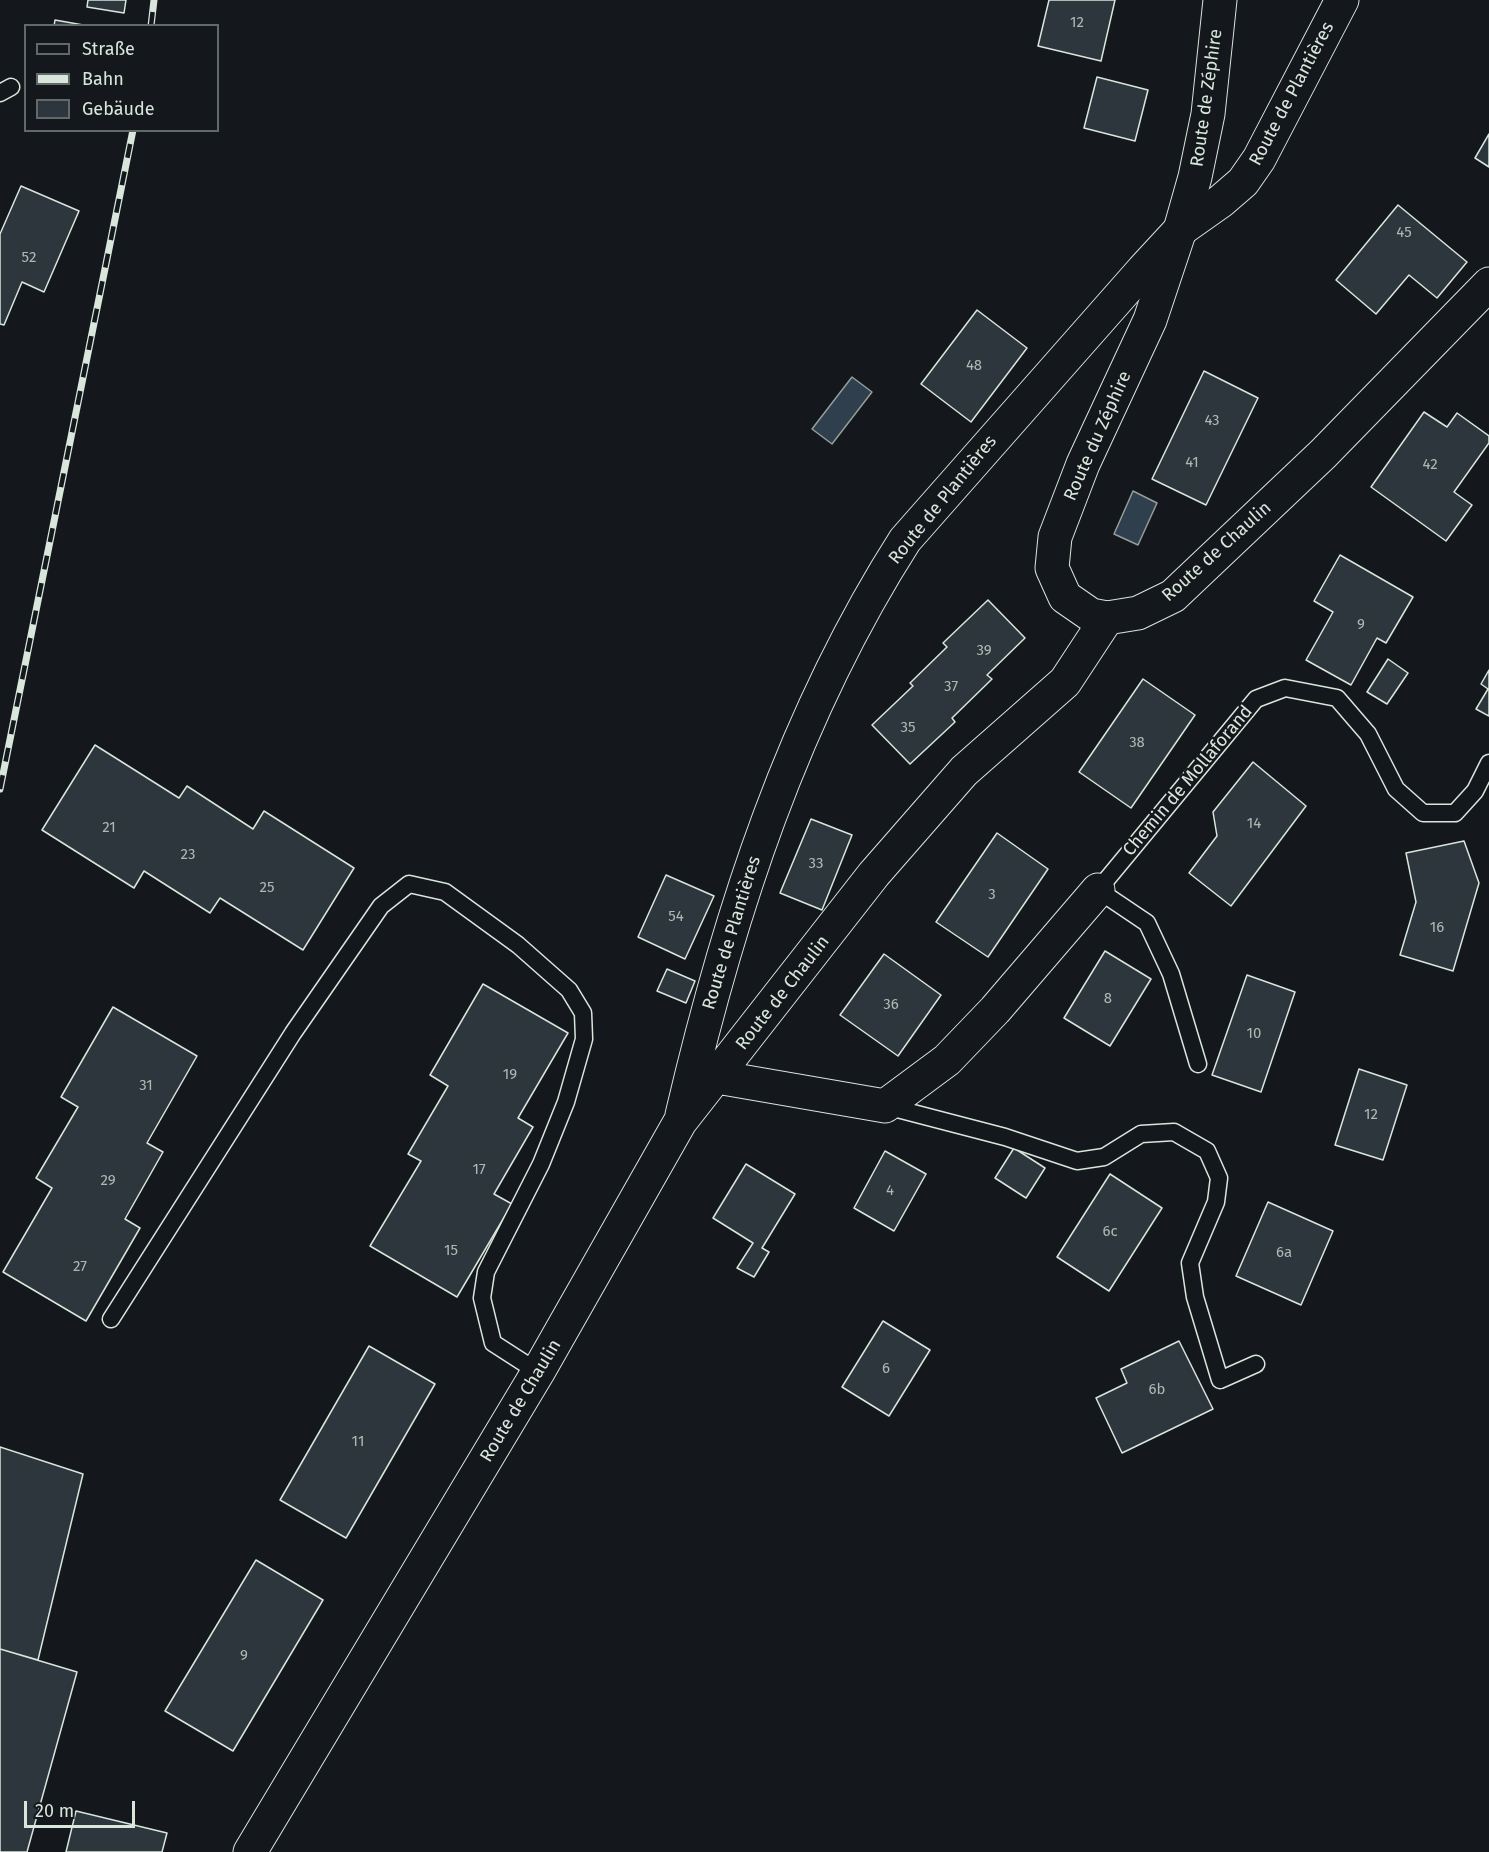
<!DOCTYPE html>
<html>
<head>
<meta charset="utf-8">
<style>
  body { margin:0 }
  #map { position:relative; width:1489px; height:1852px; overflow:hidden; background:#14181c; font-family:"Fira Sans",sans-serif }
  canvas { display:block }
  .legend { position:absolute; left:24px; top:24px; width:195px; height:108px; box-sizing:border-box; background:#14181c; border:2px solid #626a69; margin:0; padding:8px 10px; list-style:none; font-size:18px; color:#d8e6dc }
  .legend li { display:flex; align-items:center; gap:12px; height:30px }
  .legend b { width:30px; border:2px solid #626a69 }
  .scale { position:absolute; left:24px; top:1801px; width:111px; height:27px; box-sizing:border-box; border:3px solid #d8e6dc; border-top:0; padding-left:8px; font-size:18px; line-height:21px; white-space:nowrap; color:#d8e6dc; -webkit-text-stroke:4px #14181c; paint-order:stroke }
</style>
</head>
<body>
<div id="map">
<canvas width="1489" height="1852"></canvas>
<ul class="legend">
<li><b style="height:8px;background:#14181c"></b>Straße</li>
<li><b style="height:8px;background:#d8e6dc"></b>Bahn</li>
<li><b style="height:16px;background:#2c363c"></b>Gebäude</li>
</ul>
<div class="scale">20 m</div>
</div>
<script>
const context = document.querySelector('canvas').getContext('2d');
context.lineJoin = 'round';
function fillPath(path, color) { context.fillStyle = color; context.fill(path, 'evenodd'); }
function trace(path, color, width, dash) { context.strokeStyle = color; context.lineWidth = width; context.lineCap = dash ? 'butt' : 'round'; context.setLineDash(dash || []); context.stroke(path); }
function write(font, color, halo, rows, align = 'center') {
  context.font = font + ' "Fira Sans",sans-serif'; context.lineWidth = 4.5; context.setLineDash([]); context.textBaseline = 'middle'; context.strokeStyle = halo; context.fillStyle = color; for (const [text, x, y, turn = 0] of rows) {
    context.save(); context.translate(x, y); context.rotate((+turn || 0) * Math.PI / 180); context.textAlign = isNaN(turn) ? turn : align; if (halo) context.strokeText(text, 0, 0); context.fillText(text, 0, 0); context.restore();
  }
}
const water = new Path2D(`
  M852,377L872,392L832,444L812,429Z
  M1133,491L1157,503L1138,545L1114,534Z`);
fillPath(water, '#2f3f4d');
trace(water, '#939e99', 1.5);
const building = new Path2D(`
  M88,0H126L124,13L87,7Z
  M1049,0H1115L1101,61L1038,46Z
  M55,20L89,26H54Z
  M1097,77L1148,90L1135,141L1084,128Z
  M1489,134V167L1475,158Z
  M21,186L79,211L44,292L22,282L4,325L0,324V234Z
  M1398,205L1467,262L1437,298L1409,275L1376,314L1336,280Z
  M977,310L1027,348L971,422L921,384Z
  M1204,371L1258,398L1206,505L1152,479Z
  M1424,412L1447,427L1457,413L1489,436V443L1454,492L1472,505L1446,541L1371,487Z
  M1340,555L1413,597L1386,643L1377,638L1351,685L1306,660L1333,612L1314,601Z
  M988,600L1025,638L987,675L992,679L952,718L955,722L910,764L872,725L913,686L910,683L947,647L943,643Z
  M1388,659L1408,673L1387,704L1367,692Z
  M1489,670V716L1476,709L1488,689L1481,684Z
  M1143,679L1195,715L1131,808L1079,772Z
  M95,745L179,798L187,786L253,829L264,811L354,868L303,950L220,898L210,913L144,871L134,888L42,830Z
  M1253,762L1306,806L1231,906L1189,873L1217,836L1213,812Z
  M811,819L852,835L822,910L780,893Z
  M997,833L1048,869L988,957L936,922Z
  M1464,841L1479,883L1453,971L1400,955L1416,902L1406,853Z
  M666,875L714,896L685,959L638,937Z
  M1105,951L1151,979L1110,1046L1064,1018Z
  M884,954L941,995L898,1056L840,1015Z
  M667,969L695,981L686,1003L657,991Z
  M1247,975L1295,992L1261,1092L1212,1075Z
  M483,984L568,1033L518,1118L533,1127L494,1194L512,1204L457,1297L370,1246L421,1161L408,1154L448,1086L430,1075Z
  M113,1007L197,1056L147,1143L163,1152L125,1219L140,1228L86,1321L3,1272L52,1188L36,1178L78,1107L61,1097Z
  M1359,1069L1407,1085L1383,1160L1335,1145Z
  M1014,1148L1045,1168L1026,1198L995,1178Z
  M885,1151L926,1174L894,1231L854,1208Z
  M746,1164L795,1194L762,1248L769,1252L754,1277L737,1268L753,1243L713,1218Z
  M1110,1174L1162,1208L1109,1291L1057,1257Z
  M1268,1202L1333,1231L1301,1305L1236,1276Z
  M883,1321L930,1350L889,1416L842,1387Z
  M1179,1341L1213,1409L1122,1453L1096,1398L1127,1383L1121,1369Z
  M369,1346L435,1384L346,1538L280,1500Z
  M0,1447L83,1474L38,1660L0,1649Z
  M256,1560L323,1600L233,1751L165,1711Z
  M0,1649L77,1672L27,1852H0Z
  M76,1811L167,1833L162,1852H66Z`);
fillPath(building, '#2c363c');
trace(building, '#d8e6dc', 1.5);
const service = new Path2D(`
  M0,93L11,87
  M1198,1064L1171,974L1147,923L1098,890L1256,699L1285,688L1337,698L1368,734L1396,789L1423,813H1455L1475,791L1489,763
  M886,1106L1005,1137L1077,1161L1104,1157L1141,1134L1174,1132L1207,1151L1219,1178L1216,1202L1190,1263L1195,1297L1220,1380L1256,1364
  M111,1319L293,1033L381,906L409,884L445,892L518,945L569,990L583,1013L584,1039L566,1102L541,1164L486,1272L482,1298L493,1343L538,1372`);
const minor = new Path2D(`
  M717,1077L885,1106L947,1060L995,1010L1098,890
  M682,1115C729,914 793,715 905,540L1143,270L1180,230L1221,201L1243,182L1259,159L1342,0
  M250,1852L538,1372L680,1122L874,874L964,771L1065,682L1107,618`);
const tertiary = new Path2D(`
  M1220,0L1208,114L1195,177L1180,230L1150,320L1083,464L1055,537L1052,568L1065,597L1091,615L1107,618L1138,613L1173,596L1323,454L1489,284`);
trace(service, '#d8e6dc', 19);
trace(minor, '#d8e6dc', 35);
trace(tertiary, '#d8e6dc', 35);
trace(service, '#14181c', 16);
trace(minor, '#14181c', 33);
trace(tertiary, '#14181c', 33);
const rail = new Path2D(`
  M151,26L154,0
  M0,789L133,130`);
trace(rail, '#d8e6dc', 7);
trace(rail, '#14181c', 4.5, [14]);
write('15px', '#adbab4', null, [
  ["12",1077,23],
  ["45",1404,233],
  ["52",29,258],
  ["48",974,366],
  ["43",1212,421],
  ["41",1192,463],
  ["42",1430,465],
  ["9",1361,625],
  ["39",984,651],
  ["37",951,687],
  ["35",908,728],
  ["38",1137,743],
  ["14",1254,824],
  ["21",109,828],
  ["23",188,855],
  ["33",816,864],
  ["25",267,888],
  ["3",992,895],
  ["54",676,917],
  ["16",1437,928],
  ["8",1108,999],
  ["36",891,1005],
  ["10",1254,1034],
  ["19",510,1075],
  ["31",146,1086],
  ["12",1371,1115],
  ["17",479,1170],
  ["29",108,1181],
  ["4",890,1191],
  ["6c",1110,1232],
  ["15",451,1251],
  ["6a",1284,1253],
  ["27",80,1267],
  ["6",886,1369],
  ["6b",1157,1390],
  ["11",358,1442],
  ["9",244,1656]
]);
write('18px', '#d8e6dc', '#14181c', [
  ["Route de Plantières",1292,94,-62],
  ["Route de Zéphire",1207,98,-82],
  ["Route du Zéphire",1098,436,-66],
  ["Route de Plantières",943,500,-51],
  ["Route de Chaulin",1217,552,-42],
  ["Chemin de Mollaforand",1188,781,-50],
  ["Route de Plantières",732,933,-73],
  ["Route de Chaulin",783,993,-52],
  ["Route de Chaulin",521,1401,-59]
]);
</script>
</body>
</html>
